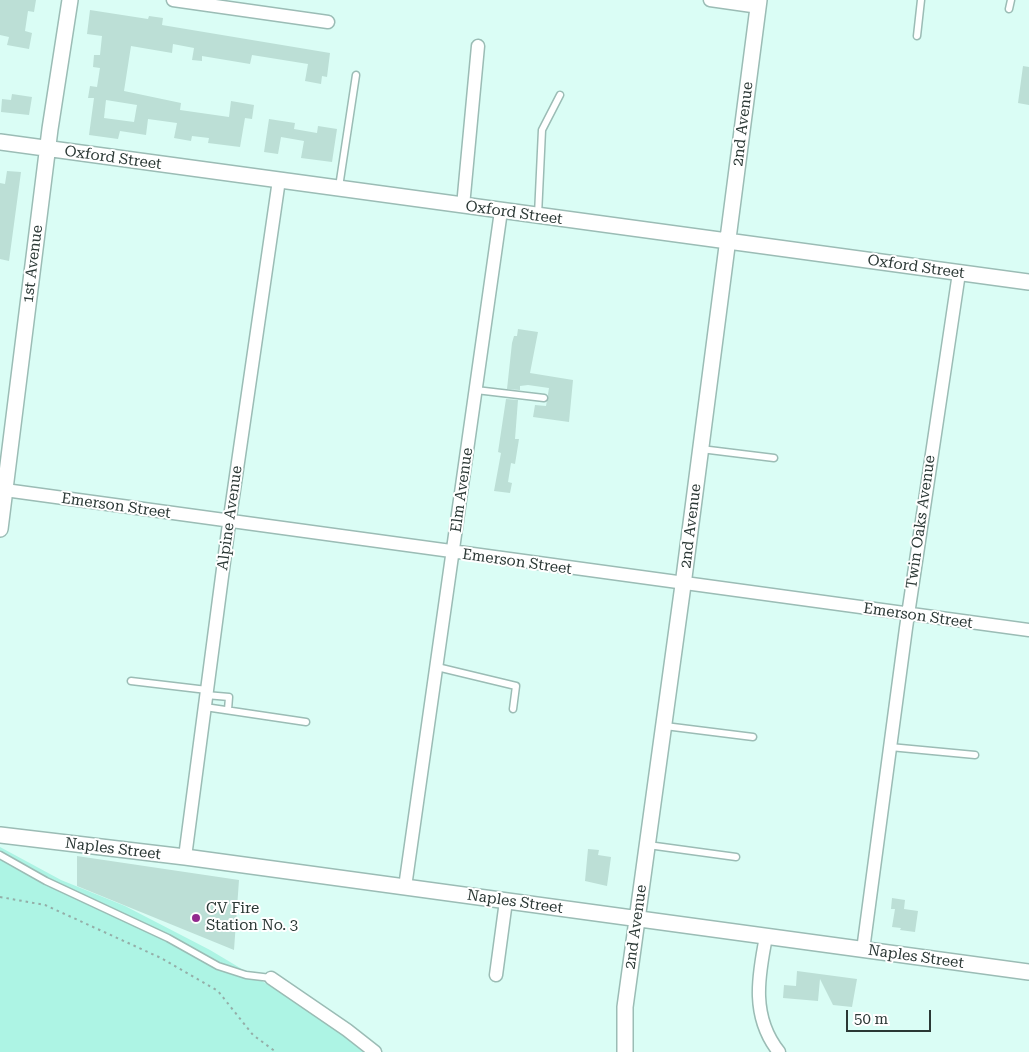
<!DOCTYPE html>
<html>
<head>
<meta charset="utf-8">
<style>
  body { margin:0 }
  #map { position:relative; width:1029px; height:1052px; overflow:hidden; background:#dafdf5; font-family:"Roboto Serif",serif }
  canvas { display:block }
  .scale { position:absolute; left:846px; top:1010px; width:85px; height:22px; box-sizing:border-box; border:2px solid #2b3835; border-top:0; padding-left:6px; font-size:15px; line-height:18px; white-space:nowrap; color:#2b3835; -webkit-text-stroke:4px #fff; paint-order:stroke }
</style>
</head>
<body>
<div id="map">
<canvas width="1029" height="1052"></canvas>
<div class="scale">50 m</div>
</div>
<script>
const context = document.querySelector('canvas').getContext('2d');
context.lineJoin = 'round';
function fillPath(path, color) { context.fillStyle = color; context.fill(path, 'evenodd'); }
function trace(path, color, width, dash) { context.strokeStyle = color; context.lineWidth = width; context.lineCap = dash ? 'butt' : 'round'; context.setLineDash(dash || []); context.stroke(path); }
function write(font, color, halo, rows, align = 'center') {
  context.font = font + ' "Roboto Serif",serif'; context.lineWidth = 4; context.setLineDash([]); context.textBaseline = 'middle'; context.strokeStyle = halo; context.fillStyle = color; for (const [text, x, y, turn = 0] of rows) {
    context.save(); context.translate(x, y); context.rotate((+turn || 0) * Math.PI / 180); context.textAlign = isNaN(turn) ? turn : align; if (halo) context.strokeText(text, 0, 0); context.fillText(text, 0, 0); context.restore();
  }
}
fillPath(new Path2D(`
  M0,847L61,880L125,906L210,950L297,1002L368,1052H0Z`), '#adf4e4');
fillPath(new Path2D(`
  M0,0H36L34,12L28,11L25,31L32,33L29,49L7,45L9,37L0,35Z
  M90,10L148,19L149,16L163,18L162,25L330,53L327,77L322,76L321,84L305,81L308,64L252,55L250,64L202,56V61L192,60L194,48L173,44L172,53L131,46L124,91L181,103L180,110L229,117L231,101L254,105L252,119L245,118L240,147L208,143L209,138L192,136L191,141L174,138L177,123L148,119L146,135L120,131L118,139L89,135L94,98H88L90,86L97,87L100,68L93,67L94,55H100L102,36L87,34ZM106,100L137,105L134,122L104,118Z
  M1023,66L1029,67V105L1018,103Z
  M12,94L32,97L29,115L1,112L2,99L11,100Z
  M269,119L295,123L294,129L317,133L318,126L337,129L332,162L301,158L304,141L281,137L278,154L264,152Z
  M7,171L21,172L9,261L0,259V183L5,184Z
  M518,329L538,332L530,373L573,380L569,422L533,417L535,405L546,406L549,388L528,385L520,386V390L507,389L512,343L514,336H517Z
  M506,399L518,400L515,439H519L515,464L511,463L508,482L512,483L510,493L494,491L501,453L498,452Z
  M588,849L599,850L598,855L611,857L607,886L585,881Z
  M77,856L239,880L234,950L77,886Z
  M892,898L905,900L904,909L918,911L915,932L900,930L901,928L892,927L895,909H891Z
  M797,971L857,979L852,1007L833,1005L820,979L818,1001L783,998L784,985L796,986Z`), '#bcdfd6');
const service = new Path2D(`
  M1009,9L1011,0
  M917,36L921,0
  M339,187L356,75
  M538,215L542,130L560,95
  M476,390L544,398
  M701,449L774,458
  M437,667L516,686L513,709
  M131,681L207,690
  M206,695L229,697L228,710
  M205,707L306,722
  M665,726L753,737
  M890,747L975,755
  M648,845L736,857
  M0,855L46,881L168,938L218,966L246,975L271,978`);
const minor = new Path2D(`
  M173,0L328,22
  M710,0L759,7
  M463,206L478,46
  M5,490L1029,630
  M185,857L228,531L279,180
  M405,887L501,211
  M766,937C758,977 751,1017 779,1052
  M863,950L906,628L959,273
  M496,975L506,901
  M271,978L347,1030L375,1052`);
const tertiary = new Path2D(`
  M0,142L1029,282
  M0,529L50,129L70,0
  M0,835L185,857L1029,972
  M625,1052V1007L683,585L759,0`);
trace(service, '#9bbcb5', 9);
trace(minor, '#9bbcb5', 15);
trace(tertiary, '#9bbcb5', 18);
trace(new Path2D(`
  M0,897L45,905L161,958L218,991L253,1035L276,1052`), '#94aea8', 2, [2.5, 4]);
trace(service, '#fff', 6);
trace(minor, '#fff', 12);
trace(tertiary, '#fff', 15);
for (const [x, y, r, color] of [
  [196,918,5,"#922a8e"]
]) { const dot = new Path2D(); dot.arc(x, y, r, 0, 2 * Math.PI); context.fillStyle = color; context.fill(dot); trace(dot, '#fff', 2); }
write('15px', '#2b3835', '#fff', [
  ["2nd Avenue",743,124,-83],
  ["Oxford Street",113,158,8],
  ["Oxford Street",514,213,8],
  ["1st Avenue",33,264,-83],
  ["Oxford Street",916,267,8],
  ["Elm Avenue",462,490,-82],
  ["Emerson Street",116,506,8],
  ["Alpine Avenue",230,518,-82],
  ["Twin Oaks Avenue",921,522,-82],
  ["2nd Avenue",691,526,-83],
  ["Emerson Street",517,562,8],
  ["Emerson Street",918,616,8],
  ["Naples Street",113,849,7],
  ["Naples Street",515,902,8],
  ["2nd Avenue",636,927,-82],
  ["Naples Street",916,957,8]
]);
write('15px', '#2b3835', '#fff', [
  ["CV Fire",206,909],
  ["Station No. 3",206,926]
], 'left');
</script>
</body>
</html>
